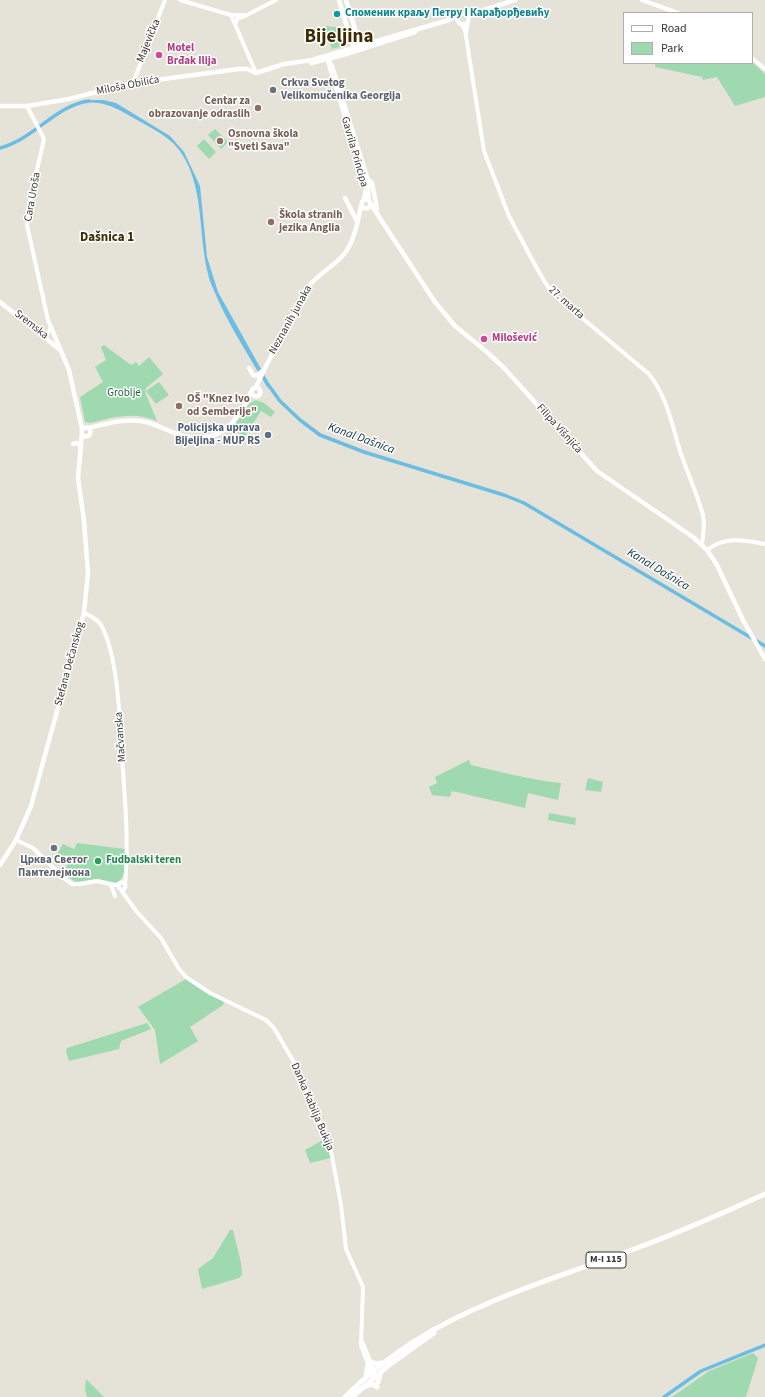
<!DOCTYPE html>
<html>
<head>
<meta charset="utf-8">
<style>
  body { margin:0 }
  #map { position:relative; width:765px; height:1397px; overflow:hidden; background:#e5e2d7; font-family:"Source Sans 3",sans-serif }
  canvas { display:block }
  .legend { position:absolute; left:623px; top:12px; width:130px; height:52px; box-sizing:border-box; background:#fff; border:1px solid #afafad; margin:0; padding:5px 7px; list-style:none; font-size:12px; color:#373632 }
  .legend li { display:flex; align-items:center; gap:8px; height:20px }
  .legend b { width:20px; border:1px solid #afafad }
</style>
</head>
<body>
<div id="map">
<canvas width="765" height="1397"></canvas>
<ul class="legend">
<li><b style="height:5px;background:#fff"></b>Road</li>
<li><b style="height:11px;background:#9fd9af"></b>Park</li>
</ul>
</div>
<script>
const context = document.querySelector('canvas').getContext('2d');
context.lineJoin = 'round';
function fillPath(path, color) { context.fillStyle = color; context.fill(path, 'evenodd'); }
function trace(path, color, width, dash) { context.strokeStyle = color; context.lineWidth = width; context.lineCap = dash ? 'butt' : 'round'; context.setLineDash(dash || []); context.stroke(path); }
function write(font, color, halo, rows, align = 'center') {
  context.font = font + ' "Source Sans 3",sans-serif'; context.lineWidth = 3; context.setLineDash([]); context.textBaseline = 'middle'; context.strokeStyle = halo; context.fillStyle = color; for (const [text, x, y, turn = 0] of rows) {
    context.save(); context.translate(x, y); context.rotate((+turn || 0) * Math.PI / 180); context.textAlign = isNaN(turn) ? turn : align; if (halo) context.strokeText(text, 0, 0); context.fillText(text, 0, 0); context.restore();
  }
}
fillPath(new Path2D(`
  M326,26L342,28V40L347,45L332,49Z
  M752,62L765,74V97L735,106L717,77L703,80L702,77L655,67V63Z
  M215,129L228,142L221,149L208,135Z
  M204,139L216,152L209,159L197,146Z
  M104,345L131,365L136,362L139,366L149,357L163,374L146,388L145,392L157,421C135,411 112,417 90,423L85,422L80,397L103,382L95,367L106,360L101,347Z
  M159,382L169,395L156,404L146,391Z
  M256,400L264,403L275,412L271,417L261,411L244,438L233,427L250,403Z
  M469,760L471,765C501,772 531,780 561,783L558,800L528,793L525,808L452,791L450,797L432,795L429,787L437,783L435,777Z
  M588,778L603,782L601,792L585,790Z
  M549,813L576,818L575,825L548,820Z
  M77,843L125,849C126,860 127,878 116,883L98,879L76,882L63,874L71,857L66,855L62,861L55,857L63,844L74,849L71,856Z
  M186,979L224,1001L223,1005L190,1027L198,1041L160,1064L155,1030L138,1007Z
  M147,1023L151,1029L121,1041L119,1049L69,1061L66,1052L67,1048Z
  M325,1139L331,1158L310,1163L305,1150Z
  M230,1230H233L241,1263L242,1275L239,1278L202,1289L198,1269L213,1258Z
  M753,1353L758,1358L746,1397H672L709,1371Z
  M86,1379L104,1397H87L85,1389Z`), '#9fd9af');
fillPath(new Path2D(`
  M84,100H103L116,103L170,136L184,152L200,186L207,257L218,292L270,385L267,387C248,354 226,321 212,286C195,241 209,182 174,144C164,134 151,128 139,121C121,111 106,100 85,103Z`), '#6bbde4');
trace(new Path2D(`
  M0,148C33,140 56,105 89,101
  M267,383L280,401L300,420L320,435L364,452L504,495L524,503L765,646
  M664,1397L701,1371L765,1345`), '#6bbde4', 3.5);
trace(new Path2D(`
  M180,0L231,15H247L276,0
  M642,0L678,13
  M231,15L256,73
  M235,24L238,18L245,16
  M462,25L465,30L484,151L509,216L535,265L546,284L557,297L649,374C668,398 672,426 681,454C688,474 697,494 703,515L704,526L702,544
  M466,33L468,22
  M752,58L765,69
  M133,83L165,0
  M27,106L44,139L29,205L27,225L48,320L51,327L46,337
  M707,550C725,536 744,540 765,544
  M84,613C90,616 97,618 101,625C118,655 120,721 122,757C125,799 129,842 125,885
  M16,840L33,848L65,879L72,884H80L97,881L115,885L119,884
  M118.5 886a3.5 3.5 0 1 1 7 0a3.5 3.5 0 1 1-7 0Z
  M111,885L115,896
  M121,890L137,912L161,938L179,969L186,977L210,993L266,1020L274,1028L299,1071L331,1151L341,1205L346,1249L363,1287L361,1345L373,1378
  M363,1343L374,1372`), '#fff', 4);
trace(new Path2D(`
  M339,0L354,50
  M346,0L361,48
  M457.5 19a5.5 5.5 0 1 1 11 0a5.5 5.5 0 1 1-11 0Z
  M465,14L481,11L515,0
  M327,58L332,66L367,177L369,201
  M328,61L364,178L366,189L364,199
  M311,63L343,55L415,32
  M0,106H27L69,99L133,83L239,69H247L256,73L284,64L312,60L449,20L460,15
  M368,179L372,183L377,209
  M345,198L357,221
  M361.5 204a4.5 4.5 0 1 1 9 0a4.5 4.5 0 1 1-9 0Z
  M370,203L435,302L455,326L487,352L505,369L597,471L693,537L707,550L717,565L743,620L765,659
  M0,302L59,349
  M51,327L69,370L82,429
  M249,368L253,375L257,376L261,372
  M256,387L265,368L309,286C319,273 335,266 345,253C354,241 358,221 361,206
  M251.5 392a4.5 4.5 0 1 1 9 0a4.5 4.5 0 1 1-9 0Z
  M81.5 432a4.5 4.5 0 1 1 9 0a4.5 4.5 0 1 1-9 0Z
  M89,428C108,423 126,418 146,422C159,425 171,433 184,436C222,444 237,422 251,392
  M73,444L77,443L81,447
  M0,865L16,840L31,806L84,613L88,573L84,521L78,478L82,434`), '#fff', 4.5);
trace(new Path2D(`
  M370,1362L377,1364L382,1363
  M366,1376L368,1365
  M378,1382L381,1372
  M364,1387L372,1384L377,1387
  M345,1397C366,1376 388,1358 413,1342C481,1299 562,1276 637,1248C680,1232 723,1213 765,1194
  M352,1397L389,1365L434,1333`), '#fff', 5);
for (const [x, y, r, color] of [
  [337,14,4,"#0f9aa8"],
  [159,55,4,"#d1479c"],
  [273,90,4,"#6b7280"],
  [258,108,4,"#8d6e63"],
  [220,141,4,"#8d6e63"],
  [271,222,4,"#8d6e63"],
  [484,339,4,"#d1479c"],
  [179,406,4,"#8d6e63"],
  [268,435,4,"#5c6f8a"],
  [54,848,4,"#6b7280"],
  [98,861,4,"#2e9e5b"]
]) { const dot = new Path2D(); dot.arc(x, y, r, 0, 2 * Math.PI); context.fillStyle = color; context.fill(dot); trace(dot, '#fff', 1.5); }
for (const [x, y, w] of [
  [606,1260,40]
]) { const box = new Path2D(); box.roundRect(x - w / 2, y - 8, w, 16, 3); context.fillStyle = '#fff'; context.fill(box); trace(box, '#373632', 1); }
write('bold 10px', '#373632', null, [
  ["M-I 115",606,1260]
]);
write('bold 11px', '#0d838f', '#fff', [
  ["Споменик краљу Петру I Карађорђевићу",345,14]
], 'left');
write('11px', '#373632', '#fff', [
  ["Majevička",149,41,-68],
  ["Miloša Obilića",128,86,-11],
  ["Gavrila Principa",354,152,74],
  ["Cara Uroša",33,197,-80],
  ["27. marta",566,303,42],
  ["Neznanih junaka",291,320,-61],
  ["Sremska",31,325,38],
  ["Filipa Višnjića",559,429,48],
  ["Stefana Dečanskog",70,664,-75],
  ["Mačvanska",121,737,-94],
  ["Danka Kabilja Bukija",312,1107,67]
]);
write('bold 11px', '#b23c85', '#fff', [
  ["Motel",167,49],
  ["Brđak Ilija",167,62],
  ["Milošević",492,339]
], 'left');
write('bold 11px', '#5b616d', '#fff', [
  ["Crkva Svetog",281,84],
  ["Velikomučenika Georgija",281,97],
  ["Црква Светог",54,861,"center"],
  ["Памтелејмона",54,874,"center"]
], 'left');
write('bold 11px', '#785e54', '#fff', [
  ["Centar za",250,102,"right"],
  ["obrazovanje odraslih",250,115,"right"],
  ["Osnovna škola",228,135],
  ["\"Sveti Sava\"",228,148],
  ["Škola stranih",279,216],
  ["jezika Anglia",279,229],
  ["OŠ \"Knez Ivo",187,400],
  ["od Semberije\"",187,413]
], 'left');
write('11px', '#1c6639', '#fff', [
  ["Groblje",124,394]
]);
write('bold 11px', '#4e5e75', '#fff', [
  ["Policijska uprava",260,429],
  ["Bijeljina - MUP RS",260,442]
], 'right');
write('bold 11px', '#27864d', '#fff', [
  ["Fudbalski teren",106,861]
], 'left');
write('italic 12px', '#0b3242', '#fff', [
  ["Kanal Dašnica",361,439,20],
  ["Kanal Dašnica",658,570,31]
]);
write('bold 13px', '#3d2c03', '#fff', [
  ["Dašnica 1",107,238]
]);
write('bold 19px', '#3d2c03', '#fff', [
  ["Bijeljina",339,38]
]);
</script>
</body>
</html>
